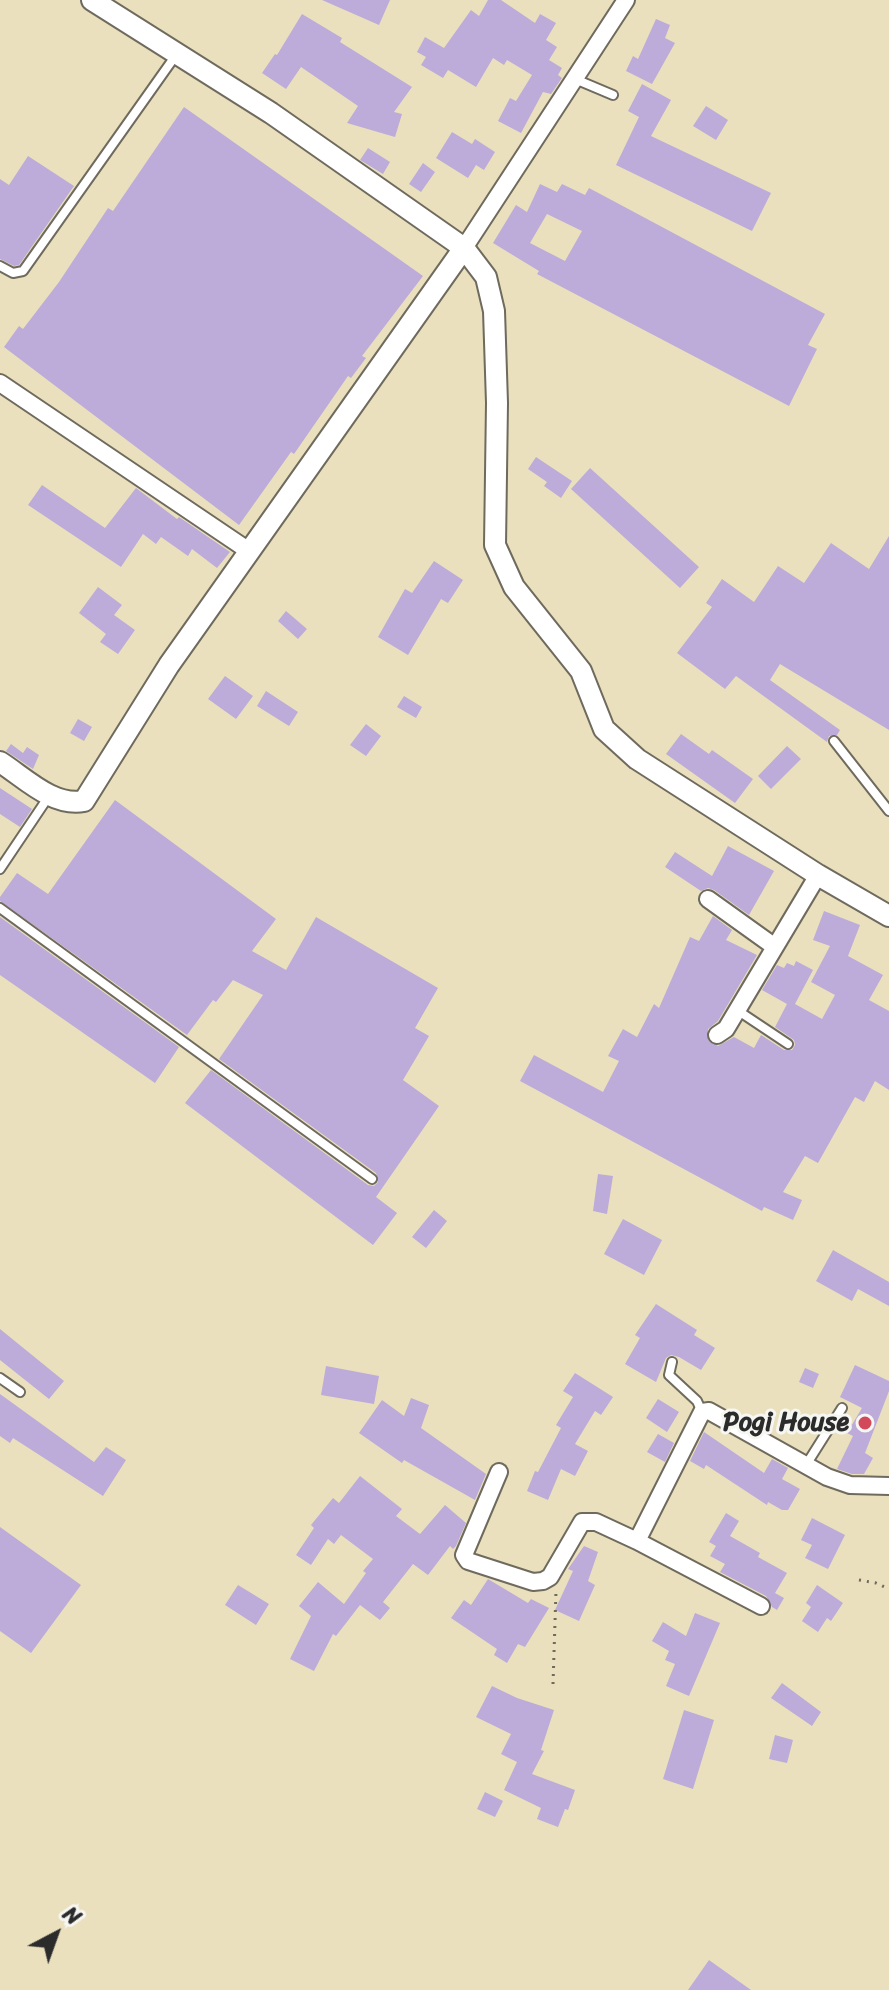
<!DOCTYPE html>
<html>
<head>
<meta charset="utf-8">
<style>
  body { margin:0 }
  #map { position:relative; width:889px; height:1990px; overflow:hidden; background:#eae0be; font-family:Sriracha,sans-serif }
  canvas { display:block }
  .north { position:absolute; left:16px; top:1894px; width:80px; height:80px; -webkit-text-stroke:6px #f6f6f2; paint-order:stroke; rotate:41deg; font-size:22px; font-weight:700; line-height:32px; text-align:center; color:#2b2b2b }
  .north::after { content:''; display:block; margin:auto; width:28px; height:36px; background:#2b2b2b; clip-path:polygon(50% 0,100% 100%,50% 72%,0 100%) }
</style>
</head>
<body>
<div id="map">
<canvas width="889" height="1990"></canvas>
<div class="north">N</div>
</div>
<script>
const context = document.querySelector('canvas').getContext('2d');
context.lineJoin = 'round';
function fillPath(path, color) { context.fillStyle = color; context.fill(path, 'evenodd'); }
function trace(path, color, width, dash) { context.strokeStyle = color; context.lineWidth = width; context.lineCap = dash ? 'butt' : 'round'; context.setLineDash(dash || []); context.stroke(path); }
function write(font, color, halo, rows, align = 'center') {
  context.font = font + ' Sriracha,sans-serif'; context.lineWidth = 6; context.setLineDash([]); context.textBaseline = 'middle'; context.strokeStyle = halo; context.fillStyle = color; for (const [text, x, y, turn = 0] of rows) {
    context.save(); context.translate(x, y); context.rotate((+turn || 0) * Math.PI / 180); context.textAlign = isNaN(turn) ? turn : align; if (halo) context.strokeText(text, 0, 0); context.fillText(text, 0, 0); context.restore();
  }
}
fillPath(new Path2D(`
  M322,0H390L379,25Z
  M488,0H501L535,23L540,14L556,23L546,40L557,47L549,60L562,68L558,75L562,78L551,94L543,92L521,133L498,121L510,98L516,101L532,75L507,60L504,65L493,58L476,87L448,70L443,78L421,65L426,57L417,52L425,37L444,48L471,10L479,16Z
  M302,14L342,38L340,42L412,87L394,112L402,114L395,137L347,123L358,106L301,67L286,89L262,73L275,54L277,55Z
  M656,19L670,25L665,38L675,43L652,84L626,71L633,56L638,59Z
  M642,84L671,100L651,136L771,193L752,231L616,165L639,117L628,111Z
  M706,106L728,120L716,140L693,126Z
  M184,107L423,276L362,356L366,358L351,378L348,376L294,454L291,452L239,525L4,347L19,326L23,329L59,282L108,208L113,211Z
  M452,132L472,144L475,139L495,152L484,170L476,165L468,178L436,158Z
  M368,148L390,162L383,174L360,160Z
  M28,156L74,186L19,265L14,266L0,259V179L9,185Z
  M423,163L435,172L421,192L409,184Z
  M540,184L557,192L562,184L585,195L589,188L825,314L808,345L817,349L789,406L537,274L539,271L493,243L516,205L527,212ZM547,214L582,231L565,261L530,243Z
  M536,457L572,481L561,498L544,486L547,482L528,469Z
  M590,468L699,567L680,588L571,489Z
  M42,485L105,528L136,488L177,519L179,517L230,552L217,568L192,549L188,556L161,537L156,544L143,534L121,567L28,505Z
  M889,536V730L780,664L770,680L840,730L837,735L829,736L827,742L736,676L725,689L677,653L712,607L706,603L722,579L754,602L778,566L804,583L831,543L869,569Z
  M434,561L463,580L448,603L441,599L408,655L378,637L405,589L412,593Z
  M98,587L122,605L114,615L135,630L118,654L100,642L106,634L79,613Z
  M286,611L307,629L298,639L278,621Z
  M225,676L253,696L236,719L208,699Z
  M266,691L298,712L289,726L257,706Z
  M404,696L422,707L416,718L397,707Z
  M78,719L92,727L84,741L70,733Z
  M366,724L381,736L366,756L350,745Z
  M681,734L709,754L712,750L753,779L735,803L666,754Z
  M11,744L23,753L27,747L39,755L33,769L6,751Z
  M787,746L801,759L771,789L758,776Z
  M0,788L32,809L20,827L0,814Z
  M115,800L276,919L252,951L286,970L316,917L438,988L415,1028L429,1036L403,1080L439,1106L376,1197L397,1213L373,1245L185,1103L211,1070L368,1185L374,1186L378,1182L376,1173L219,1059L263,995L233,980L216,1002L213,1000L187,1035L0,901V897L17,873L48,894Z
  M728,846L774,871L749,915L714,890L708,888L701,891L665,867L675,852L712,876Z
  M824,911L860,925L848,956L883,975L869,1000L889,1011V1090L875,1081L864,1102L855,1097L818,1163L805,1156L783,1192L802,1200L793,1220L764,1207L762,1211L520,1081L534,1055L603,1092L619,1061L608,1056L623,1029L637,1037L654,1004L659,1008L690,937L699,941L713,916L732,930L726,940L757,955L718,1021L708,1029V1040L718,1046L734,1037L754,1048L761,1035L784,1050H792L795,1045L794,1040L775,1027L787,1004L762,990L777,965L784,968L787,963L794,966L796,961L813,970L795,1004L822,1019L835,995L811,982L830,946L813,940Z
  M0,917L179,1047L155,1083L0,975Z
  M598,1174L613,1176L607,1214L593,1211Z
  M434,1210L447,1221L426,1248L412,1237Z
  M623,1219L662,1240L644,1275L604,1254Z
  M833,1250L889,1282V1306L858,1289L852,1301L816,1281Z
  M656,1304L697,1330L694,1335L715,1348L701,1370L679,1357L671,1355L666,1358L656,1382L625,1364L640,1338L635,1335Z
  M0,1329L64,1381L49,1399L0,1360Z
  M855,1365L889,1381V1391L865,1453L873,1458L864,1474H852L837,1469L853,1436L847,1433L862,1408L840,1397Z
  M326,1366L379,1376L374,1404L321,1395Z
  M805,1368L819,1374L813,1388L799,1382Z
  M575,1373L613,1397L601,1415L595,1411L575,1444L588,1451L575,1476L561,1469L548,1500L527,1491L535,1471L538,1472L561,1428L556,1425L573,1397L563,1391Z
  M0,1394L94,1462L106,1447L126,1460L103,1496L13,1438L10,1443L0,1436Z
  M411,1398L429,1405L421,1428L486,1474L475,1500L404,1460L402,1463L359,1433L382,1400L404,1416Z
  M658,1399L679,1412L667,1432L646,1418Z
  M704,1432L764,1473L772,1459L788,1468L782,1479L800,1489L788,1510H782L768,1502L767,1505L706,1465L704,1469L690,1461Z
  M658,1434L674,1443L665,1462L647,1452Z
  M360,1476L402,1509L396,1516L420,1534L445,1505L466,1523L456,1546L453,1549L450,1546L428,1575L413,1564L383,1602L390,1608L380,1620L360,1605L336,1636L333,1634L314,1671L290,1659L311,1616L299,1606L318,1582L344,1604L366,1573L363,1571L373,1559L341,1535L334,1544L328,1539L311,1565L296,1555L314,1528L311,1525L333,1498L339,1503Z
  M726,1513L739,1521L730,1536L760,1553L758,1557L787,1573L775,1593L784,1598L777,1610L772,1607L766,1596L720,1572L725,1564L710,1556L716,1546L709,1542Z
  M812,1518L845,1535L828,1569L805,1558L812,1545L801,1540Z
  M0,1527L81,1585L31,1653L0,1631Z
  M584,1546L598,1552L588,1581L595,1585L579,1621L555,1610L573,1571L568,1569Z
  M488,1579L528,1603L531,1599L549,1608L525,1647L518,1644L507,1663L494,1655L497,1649L451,1618L464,1600L471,1605Z
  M238,1585L269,1604L256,1625L225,1605Z
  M817,1585L843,1603L831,1621L827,1618L818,1632L802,1621L811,1607L806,1603Z
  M695,1613L720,1623L689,1696L666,1686L675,1664L665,1660L669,1651L652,1641L663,1622L686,1636Z
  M782,1683L821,1712L812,1726L771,1698Z
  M492,1686L517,1698L554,1710L541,1750L544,1751L532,1774L575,1790L568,1810L565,1809L558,1827L537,1819L541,1808L504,1790L517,1762L501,1754L511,1734L476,1717Z
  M684,1710L714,1720L693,1789L663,1779Z
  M775,1735L793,1740L787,1763L769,1759Z
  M485,1792L503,1801L495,1817L477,1809Z
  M709,1960L751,1990H688Z`), '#bdabd9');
const service = new Path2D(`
  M575,79L613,95
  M0,266L13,273L23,271L176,55
  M834,741L889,811
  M0,869L49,796
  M0,908L372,1179
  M737,1010L788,1044
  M672,1362L669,1375L697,1401L702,1412
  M0,1378L20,1392
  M806,1465L842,1408`);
const minor = new Path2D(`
  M464,248L626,0
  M0,383L249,551
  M708,899L775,947
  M717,1035L726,1029L818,875
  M499,1472L464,1555L468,1561L533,1582L543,1581L550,1577L582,1522H596L637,1541L702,1412L709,1411L827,1477L850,1485L889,1486
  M637,1541L761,1606`);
const tertiary = new Path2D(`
  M92,0L271,113L464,248L486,277L494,311L497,403L495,545L514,587L581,671L604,729L637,759L818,875L889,916
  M0,762C25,778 53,807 84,801L169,665L464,248`);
trace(service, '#6e6a5e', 12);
trace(minor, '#6e6a5e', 20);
trace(tertiary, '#6e6a5e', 24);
trace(new Path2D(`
  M859,1580L876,1583L889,1589
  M553,1684L556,1591`), '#6e6a5e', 3, [2, 6]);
trace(service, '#fff', 8);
trace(minor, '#fff', 16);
trace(tertiary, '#fff', 20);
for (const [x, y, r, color] of [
  [865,1423,8,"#d1495b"]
]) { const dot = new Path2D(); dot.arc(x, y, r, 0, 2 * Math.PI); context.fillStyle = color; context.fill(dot); trace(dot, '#f6f6f2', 3); }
write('bold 26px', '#2b2b2b', '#f6f6f2', [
  ["Pogi House",849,1423]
], 'right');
</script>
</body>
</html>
